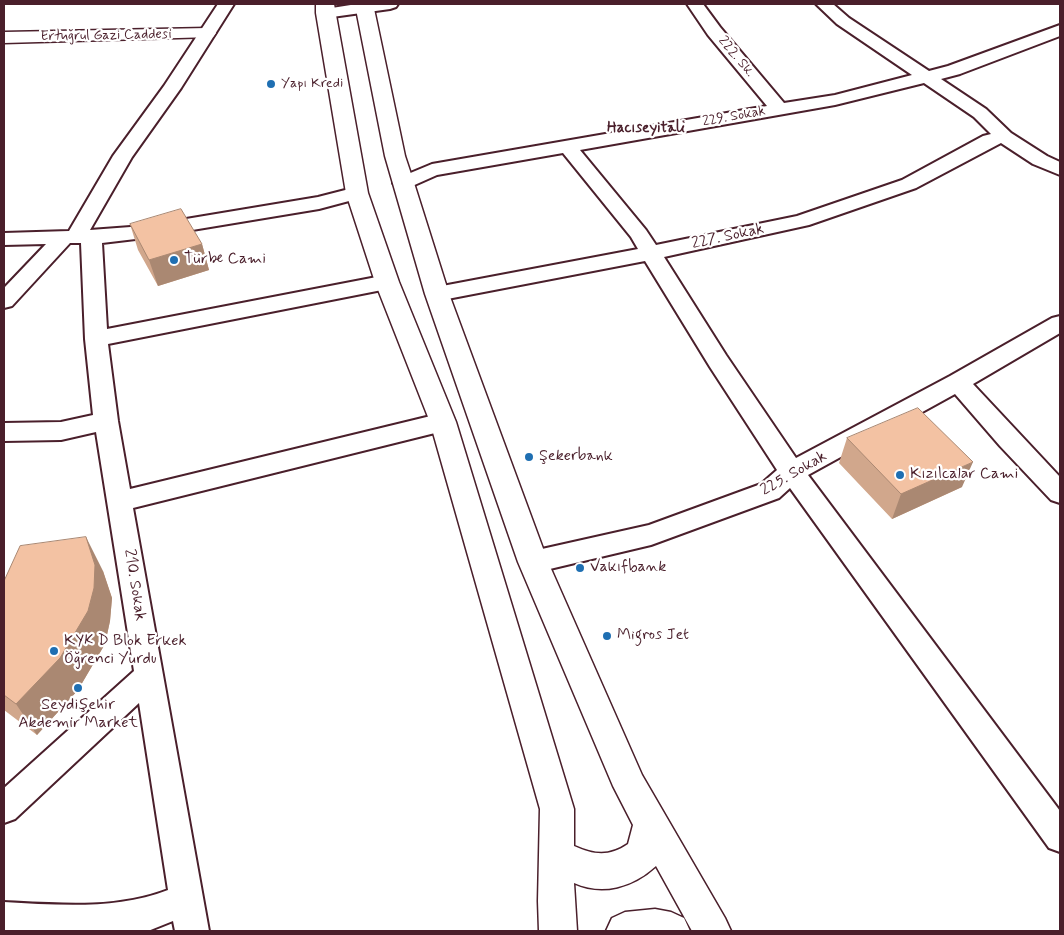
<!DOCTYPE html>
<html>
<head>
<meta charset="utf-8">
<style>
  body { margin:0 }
  #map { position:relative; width:1064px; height:935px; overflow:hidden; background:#fff; font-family:Mynerve,sans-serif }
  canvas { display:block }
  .frame { position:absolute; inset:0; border:5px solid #4a1f2b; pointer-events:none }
</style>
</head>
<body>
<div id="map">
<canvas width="1064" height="935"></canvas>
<div class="frame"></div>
</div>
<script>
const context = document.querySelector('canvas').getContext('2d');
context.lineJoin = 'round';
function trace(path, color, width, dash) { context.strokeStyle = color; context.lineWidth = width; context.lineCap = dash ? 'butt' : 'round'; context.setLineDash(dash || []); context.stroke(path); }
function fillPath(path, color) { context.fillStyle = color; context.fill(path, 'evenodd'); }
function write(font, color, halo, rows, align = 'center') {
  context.font = font + ' Mynerve,sans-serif'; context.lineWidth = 4.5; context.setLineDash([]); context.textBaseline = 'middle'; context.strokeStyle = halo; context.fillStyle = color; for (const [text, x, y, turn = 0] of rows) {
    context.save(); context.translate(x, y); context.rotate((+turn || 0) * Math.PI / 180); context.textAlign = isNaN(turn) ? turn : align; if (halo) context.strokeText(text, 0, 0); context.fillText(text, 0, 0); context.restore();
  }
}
const street = new Path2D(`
  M218,4H234L181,88L132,157L90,230L144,226L318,197L357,187L364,189L367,193L364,197L319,209L144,238L102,243L107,329L387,275L395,277L398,282L395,287L387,289L108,344L118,421L130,489L443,413L452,416L455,422L452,428L443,431L133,508L209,931H175L173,921L148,931H4V902C58,905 117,910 168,890L139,703L15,819L4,823V788L134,671L96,432L61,440L4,441V423L61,422L93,415L85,339L81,243H70L12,306L4,308V288L46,244L4,245V233L69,231L113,156L164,86Z
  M357,4H398L396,7L390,9L325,18L319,16L317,13L319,10Z
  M687,4H703L720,27L784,103L835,95L912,75L837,24L816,4H833L849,18L929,71L948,66L1060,25V36L960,74L941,79L986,109L1011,133L1047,156L1060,162V175L1033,164L1001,143L916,188L809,225L664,257L726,355L796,458L950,376L1052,318L1060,316V333L973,384L1060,477V503L1051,500L1000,446L955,394L808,475L1060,811V852L1049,848L790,488L779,498L651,545L533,573L524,570L520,562L524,554L533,551L649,525L761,484L777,470L710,367L645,261L437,301L429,299L426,294L429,289L437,287L638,249L631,237L563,153L437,175L410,187L403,189L396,187L393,183L396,179L432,164L767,106L708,35ZM924,83L974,117L991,134L983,136L902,180L797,216L656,245L646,230L580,150L835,105Z`);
const secondary = new Path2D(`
  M316,4H334L368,193L399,282L456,422L574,809V846C594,855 609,857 628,844L633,825L613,786L518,562L425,294L385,156L355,4H373L405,156L414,183L449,294L548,562L642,775L725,918L731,931H692L656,866C633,887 603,896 574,883L577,931H539L538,901L540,809L430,422L375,282L346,193L316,13Z
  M207,28L213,29L216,33L213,37L4,43V32Z
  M655,909L671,912L684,918L690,931H606L612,918L625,912Z`);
trace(street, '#4a1f2b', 4);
trace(secondary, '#4a1f2b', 3);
fillPath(street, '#fff');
fillPath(secondary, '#fff');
fillPath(new Path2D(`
  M130,224L202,244L209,270L158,286L138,250Z
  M847,438L962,487L892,519L839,463Z
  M103,571L112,598L110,621L105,644L78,690L37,735L4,710V581Z`), '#d1a78c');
fillPath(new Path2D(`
  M202,244L209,270L158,286L149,260Z
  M973,462L962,487L892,519L901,494Z
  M86,537L103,571L112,598L110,621L105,644L78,690L37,735L16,704Z`), '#aa8872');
const building = new Path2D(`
  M181,209L202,244L149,260L130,224Z
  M918,408L973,462L901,494L847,438Z
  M86,537L95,565L94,588L88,611L60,658L16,704L4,695V581L20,546Z`);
fillPath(building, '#f3c2a3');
trace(building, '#aa8872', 1);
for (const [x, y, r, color] of [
  [271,84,5,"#1f6fb2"],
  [174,260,5,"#1f6fb2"],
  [529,457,5,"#1f6fb2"],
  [900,475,5,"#1f6fb2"],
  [580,568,5,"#1f6fb2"],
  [607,636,5,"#1f6fb2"],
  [54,651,5,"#1f6fb2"],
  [78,688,5,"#1f6fb2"]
]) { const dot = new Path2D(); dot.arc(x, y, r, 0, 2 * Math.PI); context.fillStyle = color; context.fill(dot); trace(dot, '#fff', 2); }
write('14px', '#4a1f2b', '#fff', [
  ["Ertuğrul Gazi Caddesi",106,36,-1],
  ["222. Sk.",736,57,50],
  ["229. Sokak",734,117,-10]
]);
write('14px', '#4a1f2b', '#fff', [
  ["Yapı Kredi",281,84]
], 'left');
write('bold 15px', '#4a1f2b', '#fff', [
  ["Hacıseyitali",646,129]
]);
write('16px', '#4a1f2b', '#fff', [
  ["227. Sokak",728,237,-12],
  ["225. Sokak",794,474,-30],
  ["210. Sokak",134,585,81]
]);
write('16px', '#4a1f2b', '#fff', [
  ["Türbe Cami",184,260],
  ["Şekerbank",539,457],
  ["Kızılcalar Cami",910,475],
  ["Vakıfbank",590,568],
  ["Migros Jet",617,636],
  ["KYK D Blok Erkek",64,642],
  ["Öğrenci Yurdu",64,660],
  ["Seydişehir",78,706,"center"],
  ["Akdemir Market",78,724,"center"]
], 'left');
</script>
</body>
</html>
